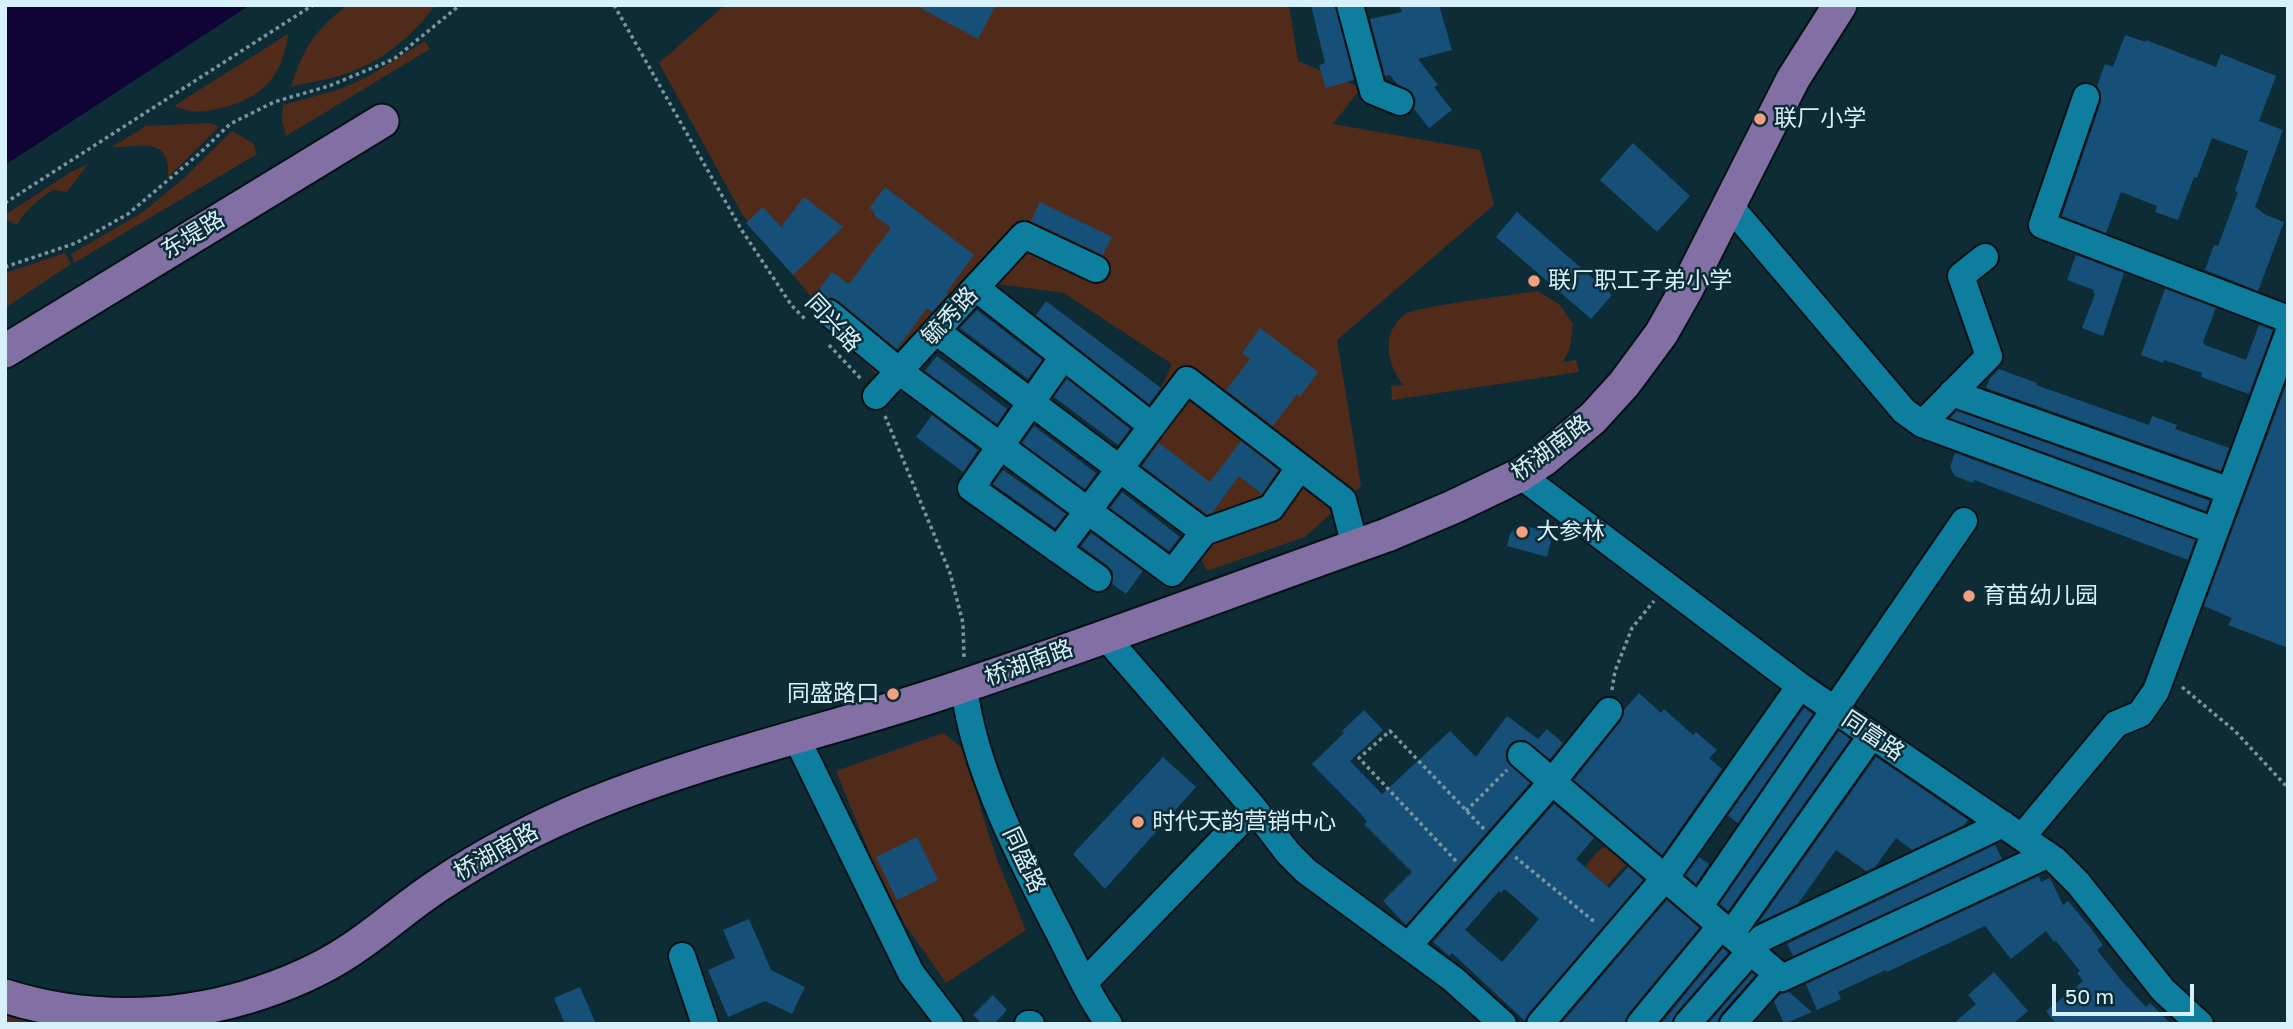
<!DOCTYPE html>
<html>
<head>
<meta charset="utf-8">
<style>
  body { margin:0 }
  #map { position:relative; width:2293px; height:1029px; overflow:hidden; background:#0d2c36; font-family:"Golos Text",sans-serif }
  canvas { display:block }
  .frame { position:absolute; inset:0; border:7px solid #d7f1fb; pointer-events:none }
  .scale { position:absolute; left:2052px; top:984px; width:142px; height:32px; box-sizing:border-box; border:4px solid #d7f1fb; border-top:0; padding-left:9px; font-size:21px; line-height:24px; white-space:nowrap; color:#d7f1fb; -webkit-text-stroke:5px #0d2c36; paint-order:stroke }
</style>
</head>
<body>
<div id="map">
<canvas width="2293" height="1029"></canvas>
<div class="frame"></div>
<div class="scale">50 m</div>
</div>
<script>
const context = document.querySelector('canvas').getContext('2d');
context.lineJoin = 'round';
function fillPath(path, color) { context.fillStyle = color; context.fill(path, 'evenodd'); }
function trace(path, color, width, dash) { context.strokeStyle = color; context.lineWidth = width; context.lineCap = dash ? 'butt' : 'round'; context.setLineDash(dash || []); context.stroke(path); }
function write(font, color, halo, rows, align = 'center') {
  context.font = font + ' "Golos Text","Noto Sans SC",sans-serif'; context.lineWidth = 5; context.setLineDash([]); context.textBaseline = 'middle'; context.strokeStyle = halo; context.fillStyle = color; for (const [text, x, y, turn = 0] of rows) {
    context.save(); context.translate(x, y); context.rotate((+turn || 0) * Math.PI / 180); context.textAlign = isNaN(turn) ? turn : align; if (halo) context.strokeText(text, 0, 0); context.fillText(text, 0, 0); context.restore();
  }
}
fillPath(new Path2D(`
  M348,5H436C410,38 380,64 339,76C323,81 307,82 291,87C303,49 315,29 348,5Z
  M725,5H1289L1298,61L1361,88L1333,124L1480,150L1494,205L1337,340L1361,486L1305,537L1207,571L1140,435L1172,364L1064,293L975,281L878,377L742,214L659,63Z
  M288,34C283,76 262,99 221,108C204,113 190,113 174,106Z
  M425,41L430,49L286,136L282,120L283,105L341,89L369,76Z
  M211,123L219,127L168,177C171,134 137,148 112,147L146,126Z
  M232,131L253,143L257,154L74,263L71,254L143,212L184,178Z
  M88,164L67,192L53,190C38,199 26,210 17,225L5,219V215L71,172Z
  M65,253L71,264L5,308V273Z
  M1538,291L1560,305L1573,324L1570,348L1563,362L1576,360L1579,372L1392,400L1391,386L1403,385C1386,362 1381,333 1405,314C1414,307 1519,294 1538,291Z
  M943,733L969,753L981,811L998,862L1026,930L946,983L904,923L874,864L836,771Z
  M1609,844L1630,860L1607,886L1585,867L1597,852Z
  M5,1003L51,1024H5Z`), '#512b1a');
fillPath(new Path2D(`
  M5,5H250L5,165Z`), '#0f0435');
fillPath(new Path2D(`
  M915,5H996L978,39Z
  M1311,5H1335L1354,80L1326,88L1319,65L1325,63Z
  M1408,5H1439L1452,50L1418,59L1438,85L1434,87L1452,110L1429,128L1414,109L1416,101L1412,92L1397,84L1390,75L1385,76L1370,19L1402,12L1400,7Z
  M2125,35L2146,42V40L2216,67L2221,54L2276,76L2259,121L2283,130L2255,207L2266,215L2284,222L2258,291L2205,270L2214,245L2218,246L2238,192L2235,191L2248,151L2212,138L2197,178L2194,177L2178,220L2155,212L2157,206L2121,192L2106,233L2062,216L2101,102V93L2097,86L2105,64L2113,67Z
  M1633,143L1690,196L1657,232L1600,180Z
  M885,187L974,255L946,293L948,294L932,312L927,308L897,349L839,301L831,297L820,301L814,296L832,272L849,284L891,228L874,215L875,213L870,208Z
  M804,197L843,227L793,275L746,223L763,207L781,227Z
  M1040,202L1112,237L1103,255L1031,221Z
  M1517,212L1612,295L1591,319L1496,237Z
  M2076,255L2124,273L2103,336L2082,328L2095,294L2093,293L2094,290L2067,280Z
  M2165,289L2216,308L2203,342L2205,345L2246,360L2259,325L2273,330L2249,394L2201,377L2202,373L2164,360L2163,363L2141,355Z
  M1046,301L1161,388L1149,404L1036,315Z
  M977,310L1042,360L1028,379L960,328Z
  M1260,328L1318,372L1300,397L1297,394L1273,426L1226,390L1250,359L1242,353Z
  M937,356L1007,409L997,424L925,371Z
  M1999,369L2037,383L2036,385L2149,425L2152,416L2177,425L2175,429L2229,448L2221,471L1986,388L1990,378Z
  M1067,379L1130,429L1118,445L1054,397Z
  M2288,380V648L2228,625L2232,618L2204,606Z
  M1957,411L2210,501L2206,511L1950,418Z
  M932,415L978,450L963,472L916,437Z
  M1034,426L1096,473L1085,489L1022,443Z
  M1241,441L1278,470L1262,494L1239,476L1212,513L1207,514L1142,466L1159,443L1210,482Z
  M1955,453L2195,540L2188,560L1974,480L1973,483L1955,476L1950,467Z
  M1003,470L1066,514L1055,528L993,484Z
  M1122,492L1180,537L1169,551L1110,508Z
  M1519,524L1544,531L1551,541L1547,557L1507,546L1510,534Z
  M1091,533L1143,571L1126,594L1112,584L1113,572L1108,566L1081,546Z
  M1639,693L1661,713L1664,709L1693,735L1696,732L1717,750L1709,758L1722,769L1662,855L1574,780L1621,721L1624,710Z
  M1804,708L1813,714L1738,823L1728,816Z
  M1364,710L1383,730L1350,761L1382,794L1450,731L1476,757L1507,716L1538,739L1547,729L1563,743L1550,759L1525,740H1516L1510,744L1506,751V761L1530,783L1406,925L1383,901L1412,872L1364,824L1367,822L1361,814L1312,764L1344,733L1342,731Z
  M1839,731L1850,739L1728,911L1720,904Z
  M1163,757L1196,787L1105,889L1073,854Z
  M1876,757L1968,820L1964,825L1912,850L1896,838L1875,867L1866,871L1836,850L1798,904L1759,922Z
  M1554,804L1594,838L1576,859L1609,888L1628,867L1643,880L1528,1014L1525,1021L1452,953L1449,956L1433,942ZM1505,889L1539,919L1502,962L1465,930L1499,891L1501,893Z
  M917,837L938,880L897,900L876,857Z
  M1995,845L2002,859L1793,956L1787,944Z
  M1699,857L1709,864L1696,884L1686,875Z
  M2039,876L2041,882L2050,878L2063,905L2068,901L2089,926L2103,945L2097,950L2121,980L2146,1007L2150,1003L2171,1024H2056L2046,1011L2083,981L2077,973L2080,971L2056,941L2054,942L2046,931L2011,959L1985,926L1887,972L1886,970L1838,992L1841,999L1817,1010L1806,984Z
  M1667,900L1699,928L1628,1014L1625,1024H1561Z
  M749,919L771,970L805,987L792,1014L765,1001L728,1017L708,970L735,958L723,930Z
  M1723,948L1728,953L1675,1014L1672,1024H1661Z
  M1994,972L2028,1011L2013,1024H1953L1976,1004L1968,995Z
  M1752,973L1755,975L1721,1014L1718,1024H1708Z
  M580,987L596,1024H565L554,998Z
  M1789,992L1812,1012L1784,1024L1774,1001L1781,994Z
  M993,995L1007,1010L994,1024H982L973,1015Z`), '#164f78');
const minor = new Path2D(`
  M1350,5L1373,91L1400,102
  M2086,97L2042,225L2288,319
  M1729,205L1904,411L1922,424L2215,531
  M976,288L1152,426
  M829,313L899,371L1172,573L1204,532L1271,508L1300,467
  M936,331L1204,532
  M1063,357L971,488L1098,578
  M1952,393L2230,491
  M876,396L1024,235L1096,269
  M1922,424L1989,356L1961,276L1985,257
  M1520,475L1800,686L2055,860L2078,883L2163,990L2200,1024
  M1058,550L1187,380L1343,500L1355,546
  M1104,635L1252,806L1288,853L1306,871L1453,979L1503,1024
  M964,686C973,768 1022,862 1060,935C1075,965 1089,996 1109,1024
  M796,737L911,973L950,1024
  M1521,755L1782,978L2047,855
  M2022,837L2116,724L2140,714L2156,691L2288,334
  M1699,907L1964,521
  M1731,934L1872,735
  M1409,945L1552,782L1609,711
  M682,956L705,1024
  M1084,983L1241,821
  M1028,1024H1031
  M1540,1024L1665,878L1800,686
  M1640,1024L1721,926
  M1687,1024L1762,938L2003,824
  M1733,1024L1777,974`);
const major = new Path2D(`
  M5,351L382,121
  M5,996C82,1021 171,1020 247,997C283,986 319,971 349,951C380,931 408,905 439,885C487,853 537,827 590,805C712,755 842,728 966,685C1107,638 1246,585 1387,535L1453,507L1520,475L1543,460L1593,418L1624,384L1661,334L1686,290L1793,79L1840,5`);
trace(minor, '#061217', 30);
trace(major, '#061217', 37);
trace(new Path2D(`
  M614,5L741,229L792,306L807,321
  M5,203L313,5
  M5,267L76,243L128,214L200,153L230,124L274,102L329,86L394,59L460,5
  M829,345L862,380
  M885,416L950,573L963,623L964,659
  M2182,687L2235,731L2288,788
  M1612,690L1615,671L1632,628L1654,601
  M1466,811L1507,770
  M1515,857L1596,923
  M1456,861L1359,758L1390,731L1484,829`), '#79959f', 3.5, [3.5, 3.5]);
trace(minor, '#0e7e9e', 26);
trace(major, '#826fa3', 33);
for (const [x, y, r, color] of [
  [1760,119,7,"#f1a17d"],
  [1534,281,7,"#f1a17d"],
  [1522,532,7,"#f1a17d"],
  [1969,596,7,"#f1a17d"],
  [893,694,7,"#f1a17d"],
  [1138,822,7,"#f1a17d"]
]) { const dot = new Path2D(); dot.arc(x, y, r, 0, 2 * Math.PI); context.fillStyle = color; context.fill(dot); trace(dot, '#0d2c36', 2.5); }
write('23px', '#d7f1fb', '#0d2c36', [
  ["联厂小学",1774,119],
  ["联厂职工子弟小学",1548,281],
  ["大参林",1536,532],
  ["育苗幼儿园",1983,596],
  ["同盛路口",879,694,"right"],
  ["时代天韵营销中心",1152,822]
], 'left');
write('23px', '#d7f1fb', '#0d2c36', [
  ["东堤路",193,235,-31],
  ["毓秀路",950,316,-47],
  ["同兴路",833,323,47],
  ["桥湖南路",1551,448,-37],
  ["桥湖南路",1029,663,-20],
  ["同富路",1873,736,34],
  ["桥湖南路",496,852,-29],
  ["同盛路",1024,860,65]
]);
</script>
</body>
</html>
